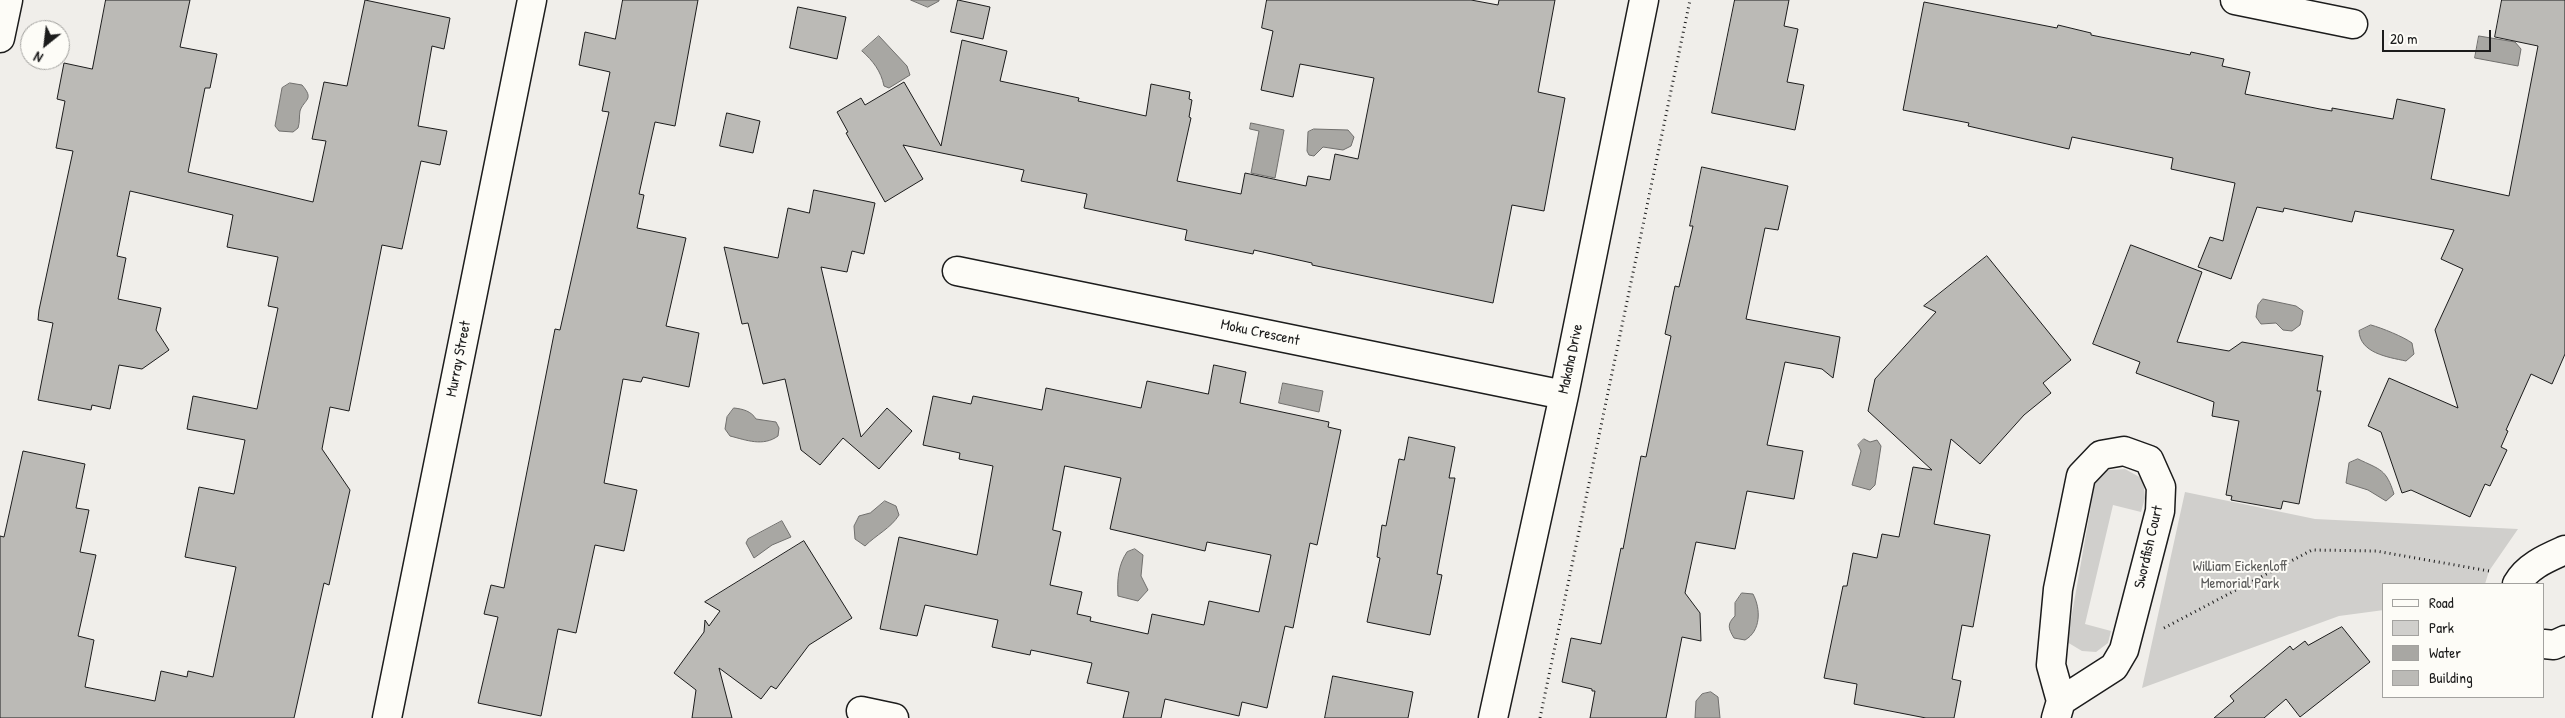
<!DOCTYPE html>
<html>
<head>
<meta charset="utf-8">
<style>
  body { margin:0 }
  #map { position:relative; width:2565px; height:718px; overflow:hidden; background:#f0eeea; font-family:"Patrick Hand",sans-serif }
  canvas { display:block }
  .legend { position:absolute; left:2382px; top:583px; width:162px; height:115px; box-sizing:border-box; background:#fdfcf7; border:1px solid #a3a29f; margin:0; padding:6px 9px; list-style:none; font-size:15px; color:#1c1c1c }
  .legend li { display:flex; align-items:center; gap:10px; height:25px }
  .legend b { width:25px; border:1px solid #a3a29f }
  .north { position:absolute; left:20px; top:20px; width:50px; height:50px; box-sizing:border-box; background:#fdfcf7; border:1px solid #a3a29f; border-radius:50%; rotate:209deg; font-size:14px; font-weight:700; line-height:20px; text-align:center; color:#1c1c1c }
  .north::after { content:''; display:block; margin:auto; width:18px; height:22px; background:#1c1c1c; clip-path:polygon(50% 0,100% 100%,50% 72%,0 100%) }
  .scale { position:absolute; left:2382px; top:30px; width:109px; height:22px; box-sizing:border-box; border:2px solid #1c1c1c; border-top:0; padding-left:6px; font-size:15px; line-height:18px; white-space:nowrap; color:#1c1c1c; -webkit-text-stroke:4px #fdfcf7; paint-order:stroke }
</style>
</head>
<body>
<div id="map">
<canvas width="2565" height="718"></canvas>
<ul class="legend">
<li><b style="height:6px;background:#fdfcf7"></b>Road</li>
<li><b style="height:14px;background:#d0cfcc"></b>Park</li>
<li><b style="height:14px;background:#a8a7a3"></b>Water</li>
<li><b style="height:14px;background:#bbbab6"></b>Building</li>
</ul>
<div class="north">N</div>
<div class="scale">20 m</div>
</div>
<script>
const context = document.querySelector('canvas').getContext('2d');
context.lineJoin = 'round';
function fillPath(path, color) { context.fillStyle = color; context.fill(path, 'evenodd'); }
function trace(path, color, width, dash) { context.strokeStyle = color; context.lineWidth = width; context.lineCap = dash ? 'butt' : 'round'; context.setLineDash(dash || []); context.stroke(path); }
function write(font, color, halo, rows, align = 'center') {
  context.font = font + ' "Patrick Hand",sans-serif'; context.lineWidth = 4; context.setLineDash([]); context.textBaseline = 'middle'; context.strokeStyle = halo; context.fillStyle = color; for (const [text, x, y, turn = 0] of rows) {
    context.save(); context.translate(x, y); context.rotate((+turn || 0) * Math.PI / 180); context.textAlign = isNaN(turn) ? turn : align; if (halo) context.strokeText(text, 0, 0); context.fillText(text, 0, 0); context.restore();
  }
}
fillPath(new Path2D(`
  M2125,469L2143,479L2145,498L2141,512L2113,505L2085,624L2111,631L2108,643L2096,652L2082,651L2067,642L2095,483L2108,470Z
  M2185,492L2315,519L2518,529L2489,571L2485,584H2384V610L2339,616L2142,688Z`), '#d0cfcc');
const water = new Path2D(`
  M911,0H939V1L928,7Z
  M879,36L907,66L910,75L889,88L884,86C881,71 873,61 862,51Z
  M2479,36L2515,42L2521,49L2518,66L2475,58Z
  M290,83L302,85C315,100 304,99 300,111C299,116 300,122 298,128L293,132L279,131L275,126L282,88Z
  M1251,123L1284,130L1275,178L1251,173L1259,131L1250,129Z
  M1314,129L1348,130L1354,137L1351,146L1343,150L1323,147L1314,156L1309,155L1307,151L1308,132Z
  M2263,299L2296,306L2303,311L2300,325L2292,331L2283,330L2276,323L2261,324L2256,317L2258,305Z
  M2371,325C2382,328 2404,337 2412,343L2414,354L2406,361C2387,357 2360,353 2359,331Z
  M1283,383L1323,391L1319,412L1279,403Z
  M734,408C743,409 751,411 756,419L776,422L779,428L778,436C763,447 746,440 730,436L725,429L727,417Z
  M1864,439L1870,442L1877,440L1881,446L1875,485L1870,490L1852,485L1861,451L1858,445Z
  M2358,459C2381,470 2386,469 2394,494L2386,501L2368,490L2346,483L2349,463Z
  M885,501L896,506L899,515C891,528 876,535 865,546L855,539L854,526L859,516L870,513Z
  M782,521L791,537L772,545L754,558L746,543L748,539Z
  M1135,549L1143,555L1141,576L1148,590L1138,601L1118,596C1117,580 1118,565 1127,552Z
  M1742,593L1753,594C1761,609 1761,631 1745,640L1734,638C1728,628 1727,624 1735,616V603Z
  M1711,692L1718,697L1720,718H1695L1696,701L1702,694Z`);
fillPath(water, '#a8a7a3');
trace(water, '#706f6d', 1);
const building = new Path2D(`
  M106,0H190L180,47L217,54L210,88H205L188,172L313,202L326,141L312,139L324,82L347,86L365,0L450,18L444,49L432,46L418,126L447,131L440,165L421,161L402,249L382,245L349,411L330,407L322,449L350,490L329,585L324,583L294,718H0V536L4,537L23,451L85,464L76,508L89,510L80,552L96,555L78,636L94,640L85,687L155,701L161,671L187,677L188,671L213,677L236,567L185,557L199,487L234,494L245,440L187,429L193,396L257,409L278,308L268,306L278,257L227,247L233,215L130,191L117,256L126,258L118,299L161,308L156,330L169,350L142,369L119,365L110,409L92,405L91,410L38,400L53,323L38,320L39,310L73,151L56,148L65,101L57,99L64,63L92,69Z
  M623,0H698L675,126L655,122L639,194L644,195L637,228L686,238L666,326L699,333L689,387L643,377L641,382L623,379L604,483L637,490L624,551L595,545L576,633L558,629L541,716L478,703L498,617L484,614L491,585L504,588L555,329L560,330L609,112L602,111L610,72L579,65L585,32L615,39Z
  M958,0L990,7L983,39L951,32Z
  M1267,0H1471L1498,5L1499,0H1555L1538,92L1565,98L1544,211L1512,205L1493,303L1312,265V263L1254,250L1253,254L1185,240L1187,230L1084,208L1087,194L1021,181L1024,170L903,145L923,179L885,202L846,133L848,132L837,112L861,98L865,105L904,82L941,146L962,40L1007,51L1000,81L1079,98L1078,101L1146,116L1151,84L1190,92L1189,99L1192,100L1189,117L1191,118L1177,181L1241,194L1245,173L1306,186L1308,176L1330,180L1335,154L1358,159L1374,78L1300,64L1293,97L1261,90L1273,31L1262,28Z
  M1735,0H1789L1784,26L1798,29L1787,82L1804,85L1795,130L1712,113Z
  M2502,0H2565V354L2552,384L2531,374L2506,430L2508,431L2501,447L2507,450L2490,486L2485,484L2470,517L2411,490L2402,493L2381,432L2368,426L2389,378L2458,408L2435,330L2463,269L2441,259L2454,230L2355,211L2352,222L2284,208L2283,212L2257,207L2231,279L2198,267L2210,237L2223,241L2235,183L2171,169L2173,158L2072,137L2069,149L1968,126L1969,123L1903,110L1924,2L2057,28L2058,25L2091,33V35L2190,55L2191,52L2224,59L2222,66L2250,72L2245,94L2320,109L2332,111V108L2393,119L2397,99L2445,109L2431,179L2509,196L2538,46L2495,37Z
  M798,7L846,17L837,59L790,48Z
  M727,113L760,121L753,153L720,146Z
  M1702,167L1788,186L1778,230L1765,228L1746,319L1840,337L1833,378L1822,369L1785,362L1767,445L1803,451L1794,499L1747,491L1735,549L1696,542L1685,593L1700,613L1701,641L1682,637L1666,718H1590L1595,691H1592V689L1562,682L1571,638L1601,644L1621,548L1623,549L1641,456L1646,457L1671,336L1665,334L1675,286L1679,287L1693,226H1690Z
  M814,190L875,203L864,254L852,251L847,272L821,267L861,437L887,408L912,431L879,469L843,438L820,465L801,450L785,379L763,384L748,323L742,324L724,247L778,258L788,208L809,213Z
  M2131,245L2202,272L2177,342L2229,351L2242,342L2323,356L2317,391H2321L2299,504L2283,501L2281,509L2231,500L2232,496L2226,495L2239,421L2212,416L2214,402L2136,373L2140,362L2093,344Z
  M1987,256L2071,360L2043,383L2051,393L2024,415L1980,464L1951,439L1934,524L1990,535L1973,627L1962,625L1952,679L1961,681L1954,718H1926L1854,704L1857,684L1824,678L1843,586H1847L1853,553L1877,558L1882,534L1899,537L1913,467L1932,470L1868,411L1875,379L1936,312L1924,306Z
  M1214,365L1246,372L1240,403L1329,422L1328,427L1341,430L1317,545L1310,543L1293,628L1285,626L1267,708L1242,702L1239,716L1165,699L1161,718H1123L1129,692L1087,683L1092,663L1031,650L1030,655L992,647L998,620L925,605L917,636L880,629L899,537L977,555L993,466L959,459L960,453L923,445L933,396L971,404L973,396L1042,410L1046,388L1141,408L1147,381L1208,394ZM1065,466L1121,478L1110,529L1205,551L1207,542L1271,555L1259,612L1209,601L1204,625L1152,614L1148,634L1090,621L1091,617L1077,614L1082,592L1050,585L1061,532L1053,530Z
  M1409,437L1455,447L1449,478H1455L1437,574L1442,575L1430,635L1367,622L1380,558L1377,557L1382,525L1386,526L1399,459L1404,460Z
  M804,541L852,618L809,645L776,689L771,686L761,699L719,668L732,718H692L696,690L674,673L704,632L705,620L709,626L720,611L705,602Z
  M2342,627L2370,662L2300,717L2286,699L2264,718H2214L2234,701L2230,696L2290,646L2293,650L2305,641L2308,645Z
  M1333,676L1413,692L1408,718H1325Z`);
fillPath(building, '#bbbab6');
trace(building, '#1c1c1c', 1);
const minor = new Path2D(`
  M2235,0L2353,24
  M0,38L8,0
  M957,271L1564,395
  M2517,584C2527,566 2547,558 2565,550
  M2544,644L2554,645L2565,640
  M861,711L894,718
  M387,718L532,0
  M1493,718L1564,395L1644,0
  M2056,718L2061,701L2051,665L2058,589L2081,476L2101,455L2124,451L2149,460L2161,487L2160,511L2124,650L2114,667L2061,701`);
trace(minor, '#1c1c1c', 31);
trace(new Path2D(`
  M2164,628L2312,550L2376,551L2489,571
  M1540,718L1690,0`), '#1c1c1c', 3, [1, 4]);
trace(minor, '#fdfcf7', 28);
write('15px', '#1c1c1c', '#fdfcf7', [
  ["Moku Crescent",1260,333,12],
  ["Murray Street",459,359,-79],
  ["Makaha Drive",1571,359,-78],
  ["Swordfish Court",2149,547,-77]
]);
write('15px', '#5b5b5a', '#fdfcf7', [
  ["William Eickenloff",2240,567],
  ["Memorial Park",2240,584]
]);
</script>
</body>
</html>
